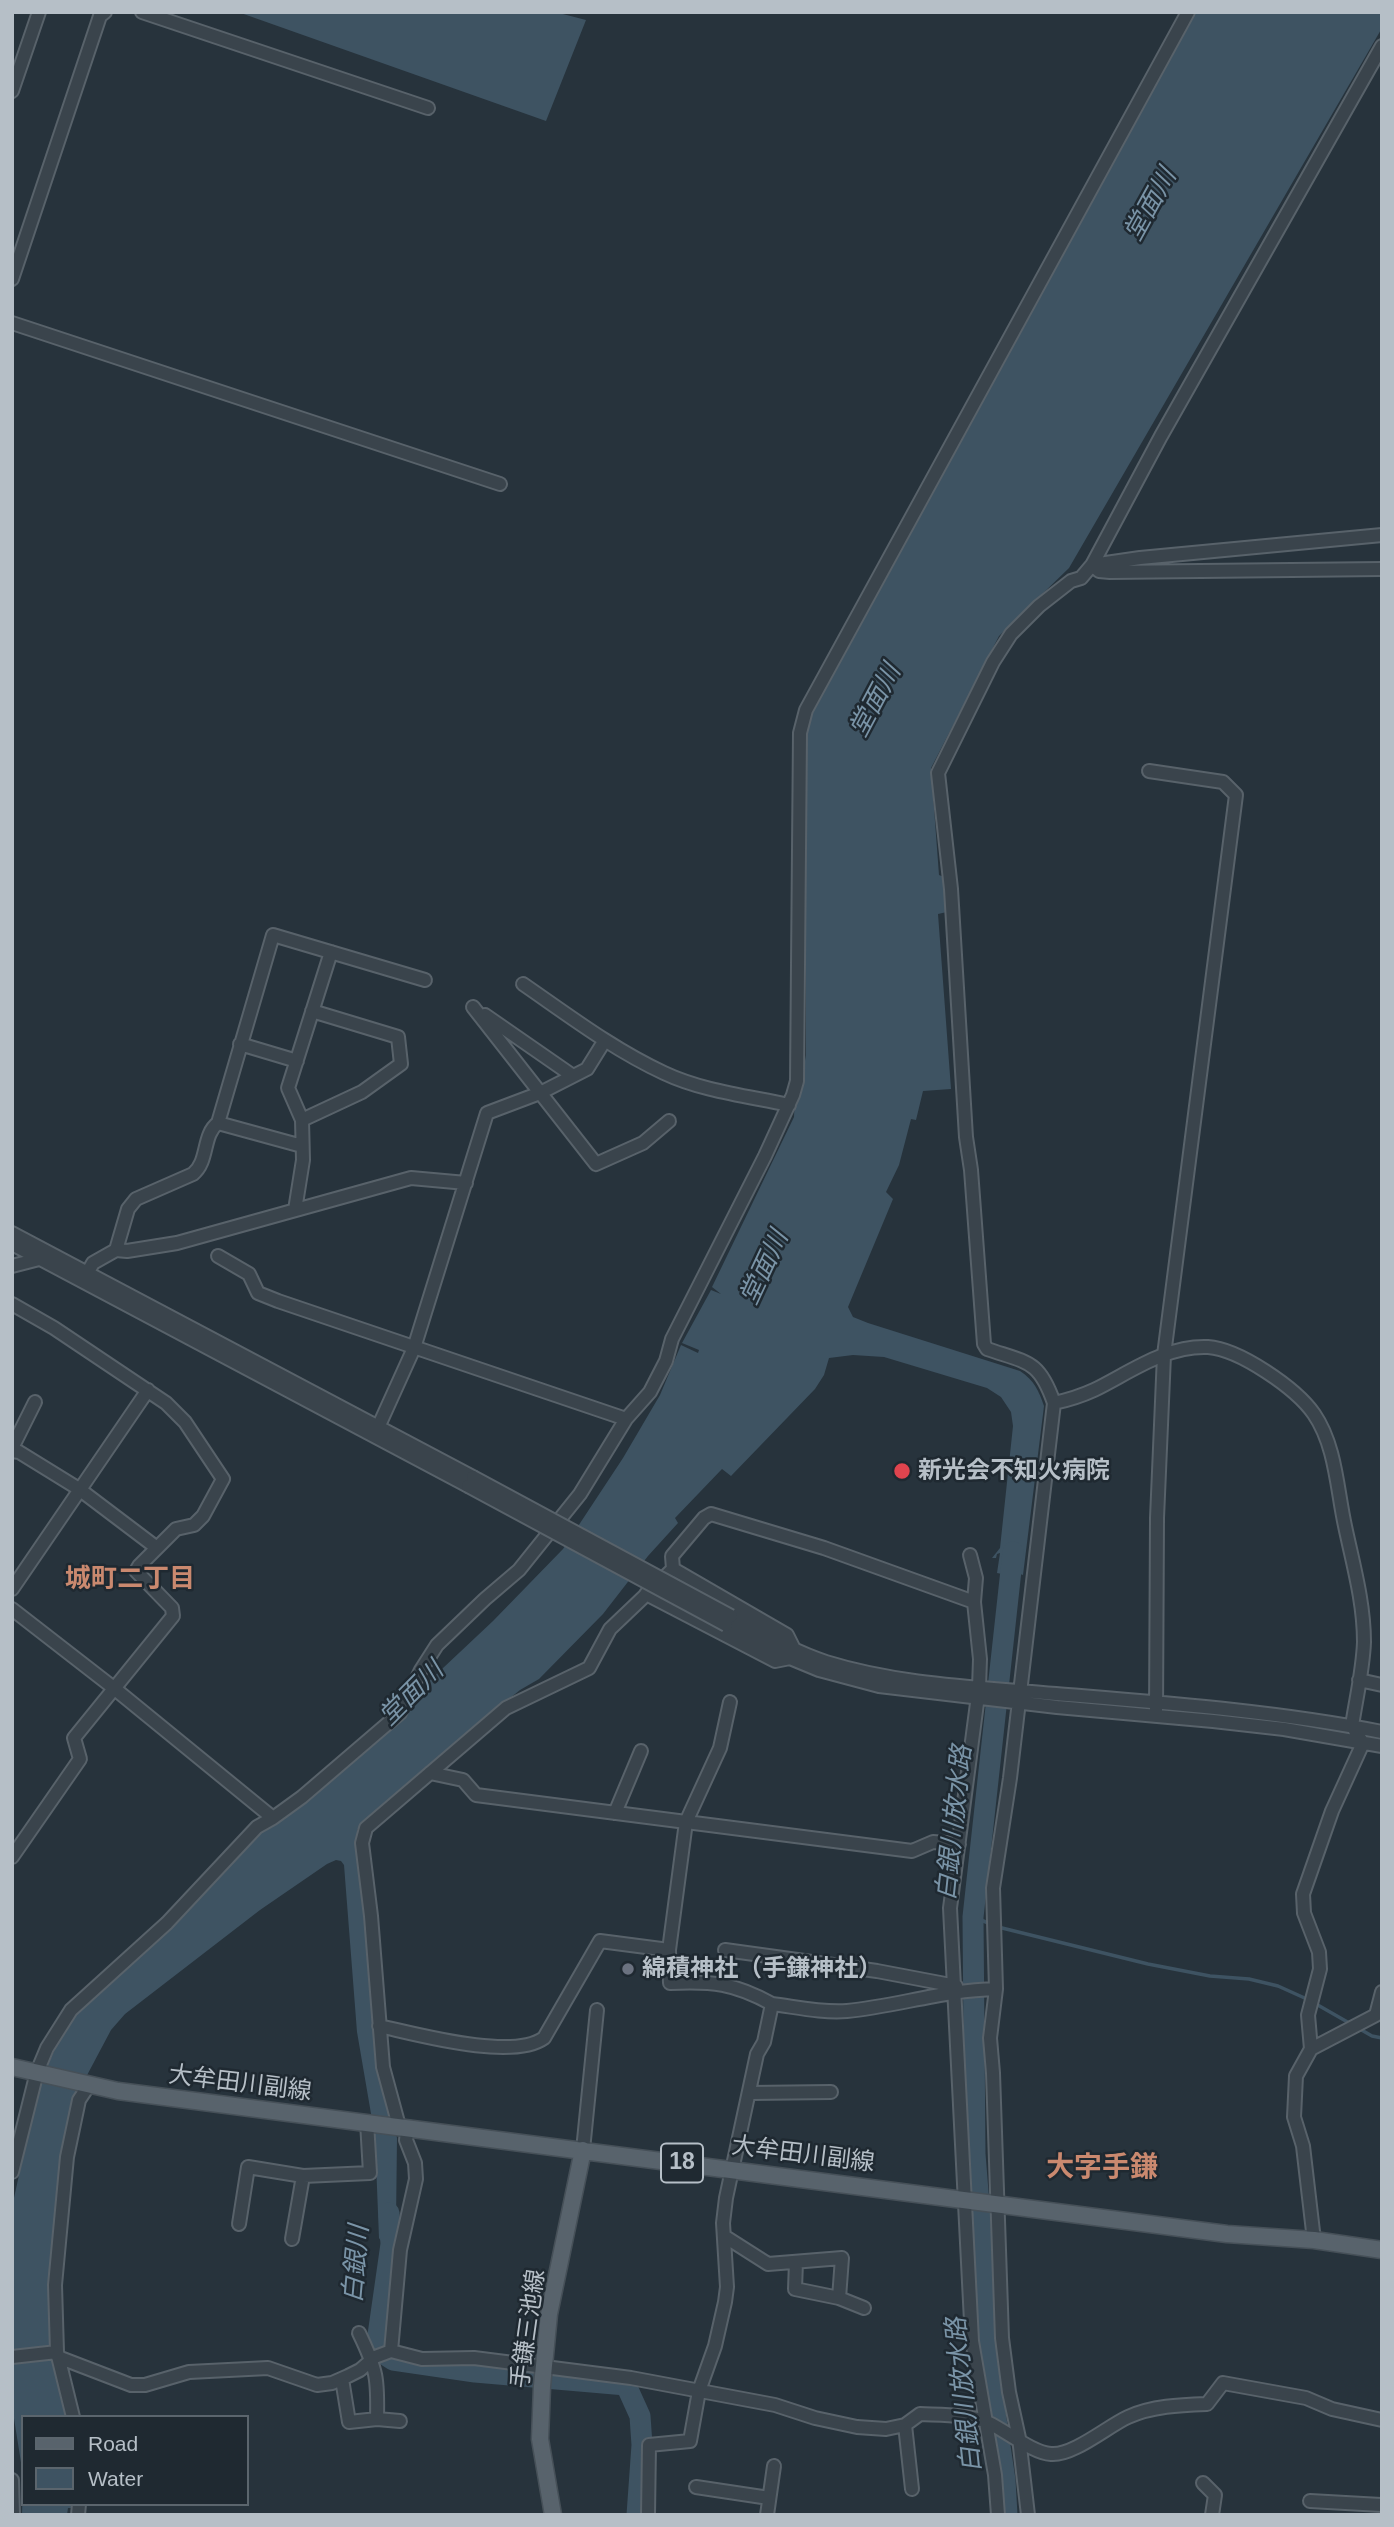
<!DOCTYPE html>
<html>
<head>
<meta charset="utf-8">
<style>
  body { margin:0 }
  #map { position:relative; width:1394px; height:2527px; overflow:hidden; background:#27333c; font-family:Arial,sans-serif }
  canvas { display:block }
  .frame { position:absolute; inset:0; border:14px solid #b6bfc7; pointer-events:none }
  .legend { position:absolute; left:21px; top:2415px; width:228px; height:91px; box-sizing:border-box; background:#1f2931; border:2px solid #5b656d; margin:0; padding:9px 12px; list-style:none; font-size:21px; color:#b6bfc7 }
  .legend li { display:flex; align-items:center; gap:14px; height:35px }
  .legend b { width:35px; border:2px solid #5b656d }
</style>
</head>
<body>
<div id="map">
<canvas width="1394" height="2527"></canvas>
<div class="frame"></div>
<ul class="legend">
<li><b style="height:9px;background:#58636c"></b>Road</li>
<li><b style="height:19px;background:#3e5362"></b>Water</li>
</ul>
</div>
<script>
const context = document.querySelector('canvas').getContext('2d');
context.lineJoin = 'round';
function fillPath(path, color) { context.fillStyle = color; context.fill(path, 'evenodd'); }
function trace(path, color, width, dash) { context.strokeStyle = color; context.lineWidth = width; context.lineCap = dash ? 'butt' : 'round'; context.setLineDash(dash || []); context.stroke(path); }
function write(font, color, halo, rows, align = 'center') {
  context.font = font + ' Arial,"Noto Sans JP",sans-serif'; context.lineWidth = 5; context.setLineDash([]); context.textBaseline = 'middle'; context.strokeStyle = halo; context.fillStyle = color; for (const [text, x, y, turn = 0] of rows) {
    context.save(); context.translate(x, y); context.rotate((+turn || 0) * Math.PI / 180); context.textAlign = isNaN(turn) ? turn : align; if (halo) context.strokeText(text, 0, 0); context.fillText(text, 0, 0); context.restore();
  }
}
fillPath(new Path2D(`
  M238,12H555L586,20L546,121Z
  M1194,12H1382V28L1069,568L999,636L931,768L939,875L944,877L947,912L938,914L951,1089L923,1091L916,1120L911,1119L899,1165L886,1192L893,1199L848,1307L853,1317L868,1323L1020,1371C1034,1380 1039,1391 1044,1406L1023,1575L1017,1573L1015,1581L1001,1578L1002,1574L997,1573L1000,1553L997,1554L996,1558H992L1000,1548L1013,1426L1011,1412L1001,1397L987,1388L884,1357L853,1355L829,1358L824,1375L815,1389L731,1476L722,1469L675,1518L678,1523L648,1556L603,1614L539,1679L520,1690L494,1711L444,1758L357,1830L389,2110L397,2138L396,2222L398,2239L396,2238V2241H381L379,2238L375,2137L357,2032L344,1865L341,1861L336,1860L327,1864L260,1910L125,2014L111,2030L76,2096L65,2134L57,2208L52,2312L67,2417H23V2475L12,2406V2207L28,2134L27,2130C38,2088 51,2048 77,2013L257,1834L406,1715L419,1700L426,1684L493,1621L563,1549L623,1458L660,1395L681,1345L698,1353L699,1350L682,1343L711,1290L721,1294L712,1287L794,1117C794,1098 803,1076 806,1055V728L808,718Z
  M23,2478V2504H76L75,2508H68L67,2515H22Z`), '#3e5362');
trace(new Path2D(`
  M973,1917L991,1924
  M998,1927L1148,1964L1210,1976L1249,1979L1278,1986L1309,2000
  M1316,2004L1351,2024
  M1358,2028L1372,2036L1382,2038`), '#3e5362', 3.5);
trace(new Path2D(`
  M389,2213L391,2244L376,2349L393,2360L475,2372L626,2385L640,2416L642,2445L637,2515
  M1007,2515L1005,2480L984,2337L982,2242L975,2154L973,1917L1013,1552`), '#3e5362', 21);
const minor = new Path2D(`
  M142,12L428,108
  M12,91L39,12
  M12,279L100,16L105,12
  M12,323L500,484
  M1092,565L1099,571L1110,572L1382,569
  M1092,565L1140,558L1382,535
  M1149,771L1223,782L1236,795L1164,1355L1157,1518L1156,1715
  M523,984C568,1015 614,1050 664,1073C702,1091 747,1096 789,1105
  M473,1007L596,1164L643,1143L669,1121
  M485,1015L573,1076
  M240,1044L297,1061
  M302,1120L362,1092L401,1064L398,1037L312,1011
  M218,1123L302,1146
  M295,1210L303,1160L302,1120L288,1088L331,952
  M12,1233L473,1477
  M12,1244L468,1486
  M116,1250L128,1209L136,1199L193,1174C209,1161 202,1135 218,1123L273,935L425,980
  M218,1256L249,1274L258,1293L278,1301L626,1419
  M12,1266L43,1258
  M85,1277L93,1263L116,1250L127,1251L177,1243L411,1178L466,1183
  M12,1304L54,1328L166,1403L185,1422L223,1479L203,1516L194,1525L176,1529L139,1566L136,1571L172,1608L173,1616L74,1738L80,1759L12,1857
  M1054,1403C1068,1400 1081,1396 1094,1390C1129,1373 1166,1345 1208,1347C1239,1349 1296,1388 1314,1414C1336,1446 1337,1490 1345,1526C1353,1564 1364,1602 1364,1642C1363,1670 1356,1699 1352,1726L1363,1743L1332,1811L1303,1894L1304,1913L1319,1952L1320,1969L1308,2015L1311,2049L1296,2076L1294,2117L1303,2146L1314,2240
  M376,1432L414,1348L487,1113L540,1093L587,1069L605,1040
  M12,1448L35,1402
  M12,1451L19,1452L79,1489L157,1548
  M970,1555L976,1578L974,1602L980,1659L979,1688L950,1908L972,2341L995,2475L998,2515
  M673,1569L787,1635L794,1649
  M12,1589L148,1390
  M646,1594L775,1661L790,1658
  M12,1609L115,1689L273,1818
  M731,1616C761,1632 792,1651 826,1662C900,1685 978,1687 1056,1694C1164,1703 1275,1711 1382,1732
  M726,1625L790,1658L819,1670L879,1686L1057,1707L1213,1721L1284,1729L1382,1746
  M1359,1680L1382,1685
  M430,1773L463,1780L476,1795L912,1851L933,1842L959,1844
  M615,1813L641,1751
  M669,1950L686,1822L720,1748L730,1702
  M725,1950L877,1971L956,1986
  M379,2026C416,2034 512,2061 544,2038L600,1941L669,1950L670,1983C712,1981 734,1983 772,2004
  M1311,2049L1376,2015L1382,1992
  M750,2093L831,2092
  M399,2126L383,2067L371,1916L362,1843L366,1828L506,1708L589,1668L610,1629L673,1569L672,1556L704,1518L711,1514L824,1548L974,1602
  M408,2127L406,2140L415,2163L416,2179L400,2250L391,2351L422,2359L474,2358L631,2378L775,2405L815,2418L857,2427L886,2429L905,2425L920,2414C942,2415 969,2414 989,2423C1006,2431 1033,2453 1051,2454C1073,2456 1108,2426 1128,2417C1152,2406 1180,2405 1207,2404L1223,2383L1306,2398L1332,2409L1382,2420
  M583,2150L597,2010
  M12,2172L37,2072L47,2048L71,2010L167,1923L257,1827L273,1818L302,1797L400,1713L421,1670L437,1645L485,1599L519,1570L580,1494L626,1419L650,1392L666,1361L672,1339L765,1156L793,1095L797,1081L800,733L806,710L1188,12
  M239,2224L248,2167L303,2176L370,2173L367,2122
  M724,2236L768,2264L842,2258L839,2298
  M292,2239L303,2176
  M796,2262L795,2289L839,2298L864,2308
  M359,2333C377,2370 378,2379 377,2419
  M12,2357L57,2352
  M58,2357L131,2385H145L189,2372L268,2368L317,2385L332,2383L348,2376L360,2370L375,2357L391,2351
  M342,2379L349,2422L377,2419L400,2421
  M73,2417L57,2352L55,2285L67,2157L79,2100L89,2085
  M905,2425L912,2489
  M12,2480L13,2515
  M1203,2483L1215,2495L1212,2515
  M696,2487L769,2498
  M1310,2501L1381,2505
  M78,2515L79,2504
  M648,2515L649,2445L690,2441L699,2391L715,2346L725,2302L727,2287L723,2223L726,2198L757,2054L764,2042L772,2004C796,2007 822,2013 847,2011C897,2006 945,1990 996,1989
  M767,2515L774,2466
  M1028,2515L1019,2438L1009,2392L1002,2338L993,2073L990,2038L996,1989L993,1888L1010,1778L1054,1403C1039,1360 1028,1363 987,1349L984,1344L971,1170L966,1137L951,889L938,773L993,662L1011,634L1039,606L1071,581L1081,578L1092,565L1161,436L1382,46`);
const major = new Path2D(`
  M12,2067L118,2091L1227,2234L1314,2240L1382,2250
  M553,2515L540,2439L542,2386L549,2314L583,2150`);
trace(minor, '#58626a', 16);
trace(major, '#465058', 19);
trace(minor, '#3a444c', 12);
trace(major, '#58636c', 16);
const minorBridge = new Path2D(`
  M473,1477L731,1616
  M468,1486L726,1625`);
trace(minorBridge, '#58626a', 16, []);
trace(minorBridge, '#3a444c', 12);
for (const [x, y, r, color] of [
  [902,1471,9,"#e0444e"],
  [628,1969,7,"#6b7280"]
]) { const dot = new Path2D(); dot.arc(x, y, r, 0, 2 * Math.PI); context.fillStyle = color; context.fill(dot); trace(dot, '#1f2931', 2.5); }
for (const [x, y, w] of [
  [682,2163,42]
]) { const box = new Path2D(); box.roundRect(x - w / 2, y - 19.5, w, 39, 5); context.fillStyle = '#1f2931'; context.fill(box); trace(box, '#b6bfc7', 2); }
write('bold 23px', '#b6bfc7', null, [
  ["18",682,2163]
]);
write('bold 24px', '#b6bfc7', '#1f2931', [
  ["新光会不知火病院",918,1471],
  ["綿積神社（手鎌神社）",642,1969]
], 'left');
write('24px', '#b6bfc7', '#1f2931', [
  ["大牟田川副線",240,2084,7],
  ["大牟田川副線",803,2155,7],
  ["手鎌三池線",529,2329,-82]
]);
write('italic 26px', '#7a94a7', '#1f2931', [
  ["堂面川",1151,205,-61],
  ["堂面川",876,701,-62],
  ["堂面川",765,1268,-65],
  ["堂面川",412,1694,-45],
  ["白銀川放水路",955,1823,-84],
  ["白銀川",357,2264,-85],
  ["白銀川放水路",965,2395,-96]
]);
write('bold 26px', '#ca896f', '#1f2931', [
  ["城町二丁目",130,1580]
]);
write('bold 28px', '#ca896f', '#1f2931', [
  ["大字手鎌",1102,2168]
]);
</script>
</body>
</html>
